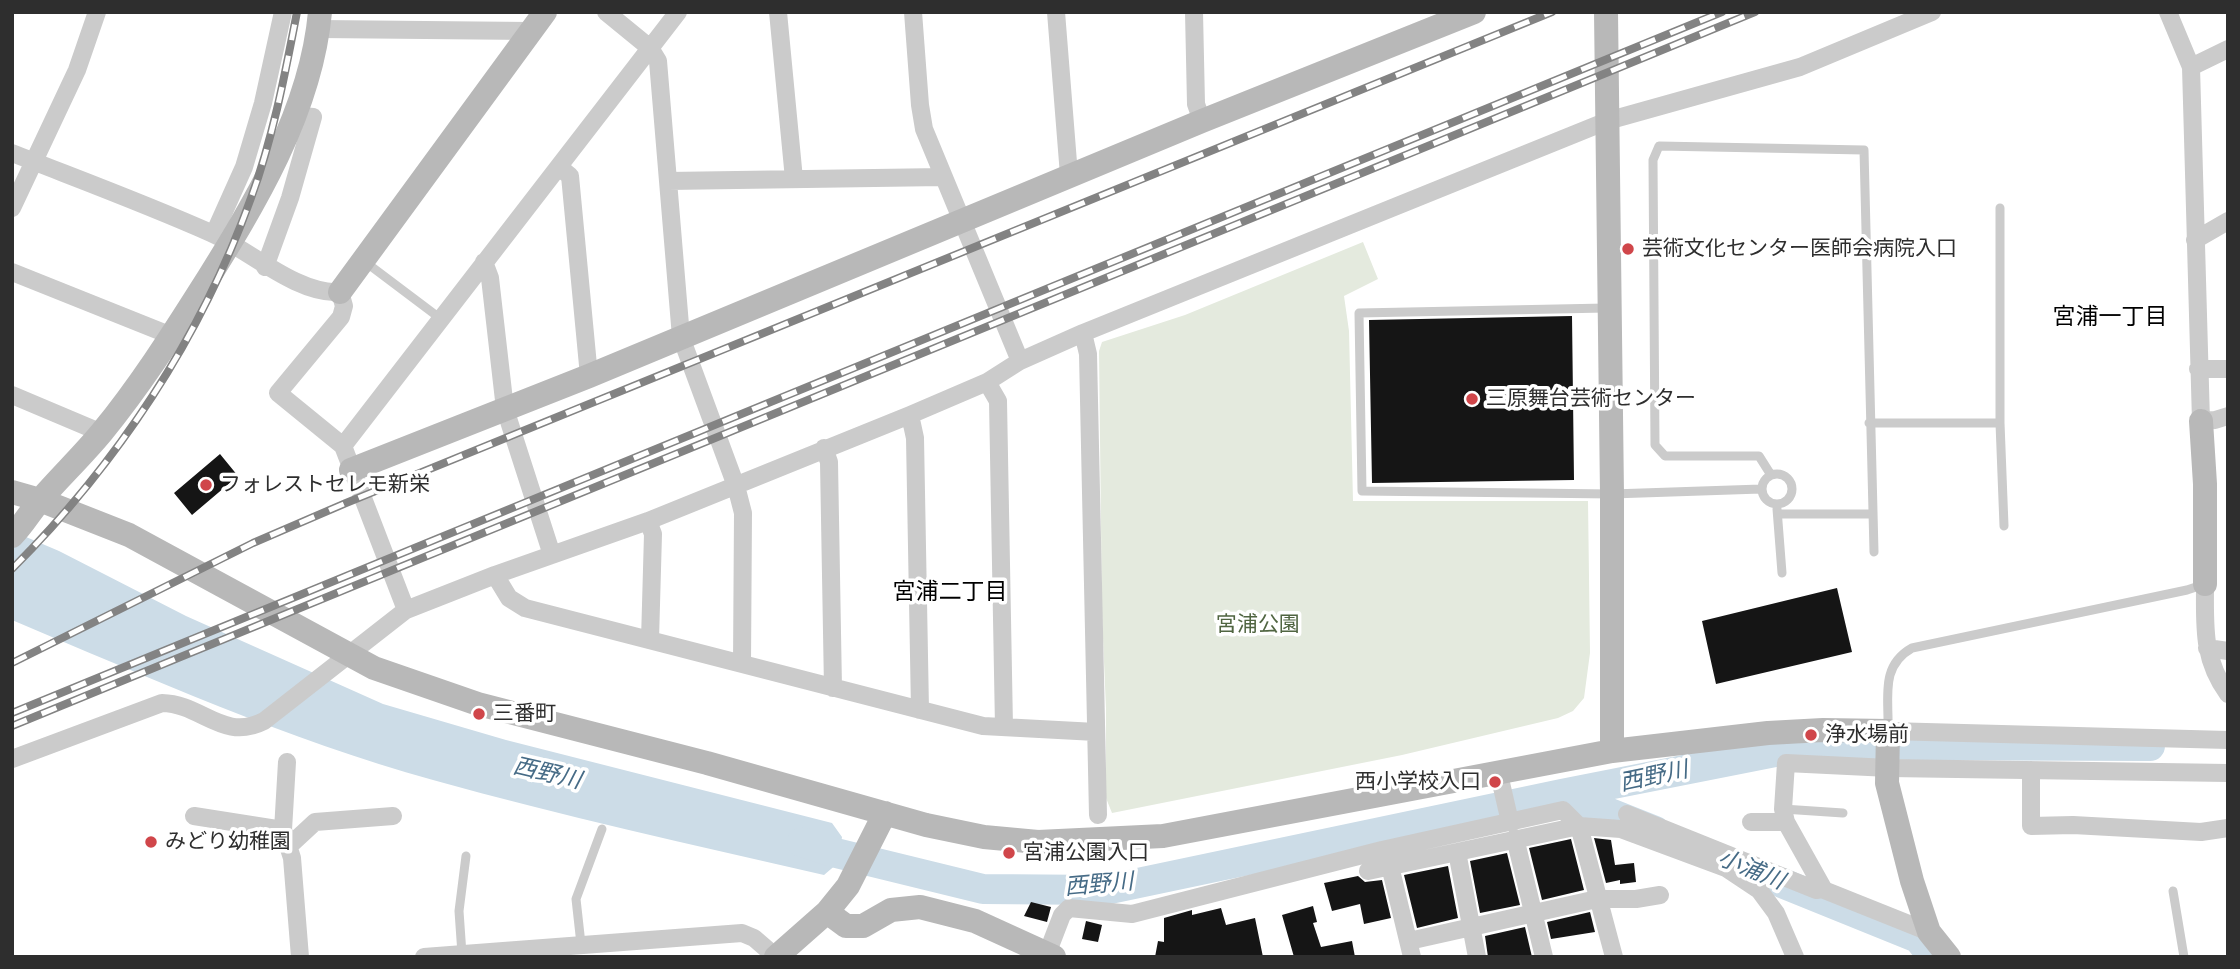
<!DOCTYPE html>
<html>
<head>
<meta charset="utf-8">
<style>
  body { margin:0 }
  #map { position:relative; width:2240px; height:969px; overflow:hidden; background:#fff; font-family:Karla,sans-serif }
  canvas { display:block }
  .frame { position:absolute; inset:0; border:14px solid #2e2e2e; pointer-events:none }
</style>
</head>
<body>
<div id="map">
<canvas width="2240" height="969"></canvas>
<div class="frame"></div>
</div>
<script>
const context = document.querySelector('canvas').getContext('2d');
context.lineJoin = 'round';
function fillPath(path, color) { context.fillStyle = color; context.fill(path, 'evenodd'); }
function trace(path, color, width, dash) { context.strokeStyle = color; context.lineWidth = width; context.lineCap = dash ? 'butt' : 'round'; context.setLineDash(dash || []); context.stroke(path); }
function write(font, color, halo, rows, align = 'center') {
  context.font = font + ' Karla,"Noto Sans JP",sans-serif'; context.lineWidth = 7; context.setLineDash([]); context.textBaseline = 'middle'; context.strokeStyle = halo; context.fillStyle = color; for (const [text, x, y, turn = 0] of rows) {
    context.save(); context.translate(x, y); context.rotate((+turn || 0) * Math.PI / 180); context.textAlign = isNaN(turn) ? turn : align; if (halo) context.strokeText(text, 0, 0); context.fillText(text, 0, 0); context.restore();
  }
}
fillPath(new Path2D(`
  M1363,242L1378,279L1344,296L1349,331L1353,501H1588L1590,653L1584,698L1573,711L1558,718L1402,755L1112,813L1106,798V709L1102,614L1099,351L1102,342L1185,315Z`), '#e4eade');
fillPath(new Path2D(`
  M12,531L59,551L186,616L383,704L506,740L832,823L842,837L838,863L824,875C693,845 562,816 433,780C288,740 150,678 12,620Z`), '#ccdce7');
trace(new Path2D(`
  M1562,794L1655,831
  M802,842L832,852L983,889L1105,890L1562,794L1775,752L1871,745L2150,746
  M1782,883L1918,938L1933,957`), '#ccdce7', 30);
fillPath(new Path2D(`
  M1572,316L1574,480L1372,483L1369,320Z
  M220,454L238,476L192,515L174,493Z
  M1837,588L1852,652L1716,684L1702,621Z
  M1594,838L1611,840L1615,865L1634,863L1636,882L1620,884V880L1606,883Z
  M1571,839L1584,890L1542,900L1529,848Z
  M1507,853L1520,905L1480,913L1470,861Z
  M1448,866L1458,918L1417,928L1404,875Z
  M1358,876L1365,882L1382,880L1391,918L1364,924L1360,904L1332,911L1324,883Z
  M1031,902L1051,907L1047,922L1024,916Z
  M1313,906L1317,922L1313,923L1321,947L1352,941L1355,957H1294L1282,915Z
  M1221,908L1226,925L1255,918L1263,957H1155L1158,941L1164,942V918L1192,910V915Z
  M1590,912L1595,932L1551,939L1547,922Z
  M1086,921L1102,925L1098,942L1082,939Z
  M1525,927L1532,957H1488L1485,936Z`), '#151515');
trace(new Path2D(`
  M2000,208V423L2004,526
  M364,261L441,319
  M1606,308L1359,313L1362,491L1612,494L1761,489
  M1869,423H2000
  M1762 489a15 15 0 1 1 30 0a15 15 0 1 1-30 0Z
  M1771,475L1759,456H1665L1655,445L1653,160L1659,146L1864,150L1874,552
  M1777,509L1782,573
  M1778,514H1872
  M1888,729C1889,697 1880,666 1912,648L2187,590L2205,584
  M1783,809L1843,813
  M2173,891L2184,957
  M581,944L576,899L602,829
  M462,954L459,911L466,856`), '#cbcbcb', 9);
trace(new Path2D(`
  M606,12L650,48L658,61L681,337L736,486L743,513L742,664
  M778,12L794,179
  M913,12L920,105L924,129L1020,361
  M1056,12L1069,175
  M1194,12L1196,104L1202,121
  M2168,12L2191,67L2201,421L2215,420L2228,416
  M319,29L531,31
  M2191,67L2228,49
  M12,153C78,179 146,204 211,233C248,249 297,295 340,292L344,306L341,317L278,393L343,446
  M559,167L570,176L589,376
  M668,181L943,177
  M12,208L77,70L97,12
  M214,234L244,167L263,103L283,12
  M2195,240L2228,221
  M484,262L490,278L505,409L552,555
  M265,267L290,198L313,117L293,115
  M12,272L172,336
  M1083,333L1088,354L1098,815
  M2198,369H2228
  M987,382L998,401L1004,727
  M12,395L102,433
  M910,415L915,438L920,710
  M824,448L829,462L833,688
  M648,521L653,534L650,640
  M495,575L509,598L525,608L983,726L1096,732
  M2205,584C2205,626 2202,658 2228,694
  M406,610L343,446L678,12
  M2207,648L2228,651
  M1888,731L2228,740
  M12,759L162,703C202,704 223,742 264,721L406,610L495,575L648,521L910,415L987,382L1020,361L1083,333L1607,121L1800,67L1932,12
  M287,762L283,830L292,858L300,957
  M2031,770V826L2073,825L2201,832L2228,828
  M1501,783L1510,822
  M1627,814L1816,890L1823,889
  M194,816L283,830
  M1751,822H1786
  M1515,838L1544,957
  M288,847L315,822L393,816
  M1382,850L1563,810L1579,826L1614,957
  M1457,852L1477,957
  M1368,871L1579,826L1621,829L1726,868L1759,890L1776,913L1795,957
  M1929,932L1824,890L1786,822L1783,809L1786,763L1889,768L2228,773
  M1409,941L1597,899H1636L1660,895
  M1047,954L1062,915L1069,908L1132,914L1382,850L1390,866L1412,957
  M424,957L742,933L754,938L776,957`), '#cbcbcb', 18);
trace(new Path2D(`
  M1606,12L1612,494V751
  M340,292L545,12
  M2201,421L2205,484V584
  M351,470L589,376L1202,121L1474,12
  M12,492L40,500L129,535L374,668L478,704L707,763L926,825L984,837L1038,842L1163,836L1612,751L1768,733L1823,730L1888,731L1887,783L1912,881L1929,932L1949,957
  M12,536C23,525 31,511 41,499C61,476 83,455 102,432C139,387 171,337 202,288C254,205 311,112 320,12
  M827,912L846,926H863L891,910L920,907L975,921L1054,957
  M776,957L827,912L848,886L885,813`), '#b8b8b8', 24);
const rail = new Path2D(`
  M12,569C117,464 201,338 251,198C273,138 285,74 297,12
  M12,663L253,543L346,503L1552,12
  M12,713L1722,12
  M12,726L1755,12`);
trace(rail, '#838383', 8);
trace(rail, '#fff', 5, [16]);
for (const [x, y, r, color] of [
  [1628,249,7,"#d0464a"],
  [1472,399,7,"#d0464a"],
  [206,485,7,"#d0464a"],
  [479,714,7,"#d0464a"],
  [1811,735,7,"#d0464a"],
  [1495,782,7,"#d0464a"],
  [151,842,7,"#d0464a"],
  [1009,853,7,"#d0464a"]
]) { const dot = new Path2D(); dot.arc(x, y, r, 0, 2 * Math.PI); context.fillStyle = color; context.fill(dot); trace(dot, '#fff', 2.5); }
write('21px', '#2e2e2e', '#fff', [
  ["芸術文化センター医師会病院入口",1642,249],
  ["三原舞台芸術センター",1486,399],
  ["フォレストセレモ新栄",220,485],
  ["三番町",493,714],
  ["浄水場前",1825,735],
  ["西小学校入口",1481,782,"right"],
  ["みどり幼稚園",165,842],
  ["宮浦公園入口",1023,853]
], 'left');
write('21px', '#506541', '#fff', [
  ["宮浦公園",1258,625]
]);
write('23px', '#000', '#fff', [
  ["宮浦一丁目",2110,317],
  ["宮浦二丁目",950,592]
]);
write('italic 23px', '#466b86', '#fff', [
  ["西野川",547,774,13],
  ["西野川",1654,777,-12],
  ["小浦川",1751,870,22],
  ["西野川",1099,885,-5]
]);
</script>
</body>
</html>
